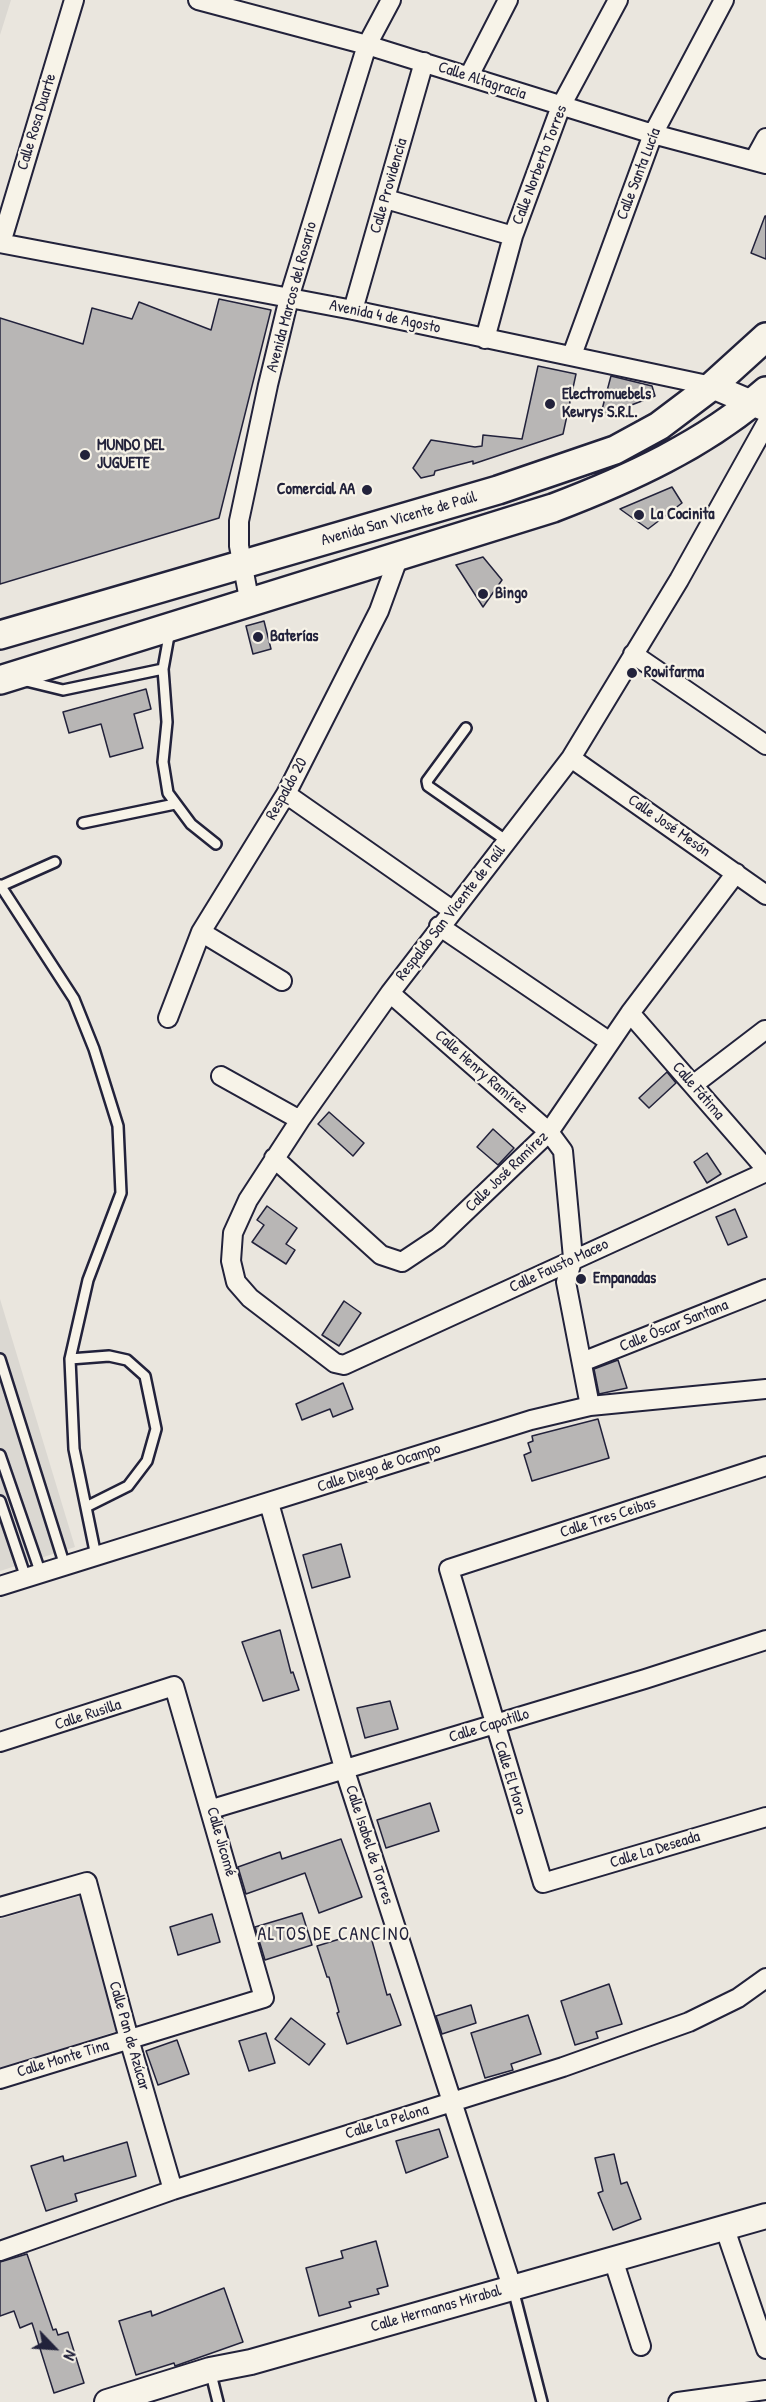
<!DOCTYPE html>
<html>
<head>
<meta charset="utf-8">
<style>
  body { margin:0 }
  #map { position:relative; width:766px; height:2402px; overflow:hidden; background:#eae6de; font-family:"Patrick Hand",sans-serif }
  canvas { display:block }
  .north { position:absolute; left:24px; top:2318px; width:60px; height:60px; -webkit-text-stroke:4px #f7f3e8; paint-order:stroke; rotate:115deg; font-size:16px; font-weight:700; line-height:24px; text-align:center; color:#22223b }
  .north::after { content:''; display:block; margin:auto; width:21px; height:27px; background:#22223b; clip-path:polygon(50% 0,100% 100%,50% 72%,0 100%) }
</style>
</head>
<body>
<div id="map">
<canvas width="766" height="2402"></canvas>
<div class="north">N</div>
</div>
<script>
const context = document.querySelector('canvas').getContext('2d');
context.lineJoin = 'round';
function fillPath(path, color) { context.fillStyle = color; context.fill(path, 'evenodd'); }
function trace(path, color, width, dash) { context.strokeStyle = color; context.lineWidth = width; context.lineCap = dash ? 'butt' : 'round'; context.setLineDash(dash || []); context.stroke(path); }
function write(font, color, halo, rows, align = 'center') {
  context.font = font + ' "Patrick Hand",sans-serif'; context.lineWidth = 4.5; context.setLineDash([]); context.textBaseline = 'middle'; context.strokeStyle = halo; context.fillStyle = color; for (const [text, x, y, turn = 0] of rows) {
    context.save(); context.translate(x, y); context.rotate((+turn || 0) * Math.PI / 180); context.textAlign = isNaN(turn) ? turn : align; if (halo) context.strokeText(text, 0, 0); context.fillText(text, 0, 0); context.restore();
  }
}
fillPath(new Path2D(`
  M0,0H11L0,35Z
  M0,1299L75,1547L0,1571Z`), '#dbd8d2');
fillPath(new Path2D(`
  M83,1895L117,2031L0,2069V1919Z`), '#cdc9c6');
const building = new Path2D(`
  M765,216H766V259L751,253Z
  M219,299L271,310L219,518L0,584V318L83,344L92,308L132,319L139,302L211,330Z
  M538,366L576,374L563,434L473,464V461L435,471L434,475L421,478L413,468L431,440L475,447L482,446L483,435L522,439Z
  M611,376L652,386L655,396L600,417Z
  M672,487L682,503L648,529L620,509Z
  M483,557L502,580L483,607L456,565Z
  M264,621L271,649L253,654L246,626Z
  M146,689L151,709L134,714L143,748L110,757L101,724L69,733L63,712Z
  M667,1072L676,1083L649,1108L639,1098Z
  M329,1112L364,1143L353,1156L318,1124Z
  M493,1129L514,1148L498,1165L477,1147Z
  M707,1153L721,1174L707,1183L694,1162Z
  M267,1206L297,1228L286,1244L295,1250L286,1264L252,1242L264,1225L257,1220Z
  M735,1209L747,1237L728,1245L716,1217Z
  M344,1301L361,1313L339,1346L322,1335Z
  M618,1360L627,1388L599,1394L594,1369Z
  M343,1383L353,1409L333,1417L330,1409L302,1420L296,1404Z
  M598,1419L609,1458L532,1481L524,1455L531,1452L528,1443L533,1441L532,1436Z
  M341,1544L350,1577L312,1588L303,1555Z
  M280,1630L291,1673L293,1672L299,1690L263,1701L242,1642Z
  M390,1701L398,1729L365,1738L357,1708Z
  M430,1803L439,1831L386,1848L377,1820Z
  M341,1839L362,1897L319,1913L305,1873L246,1894L238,1867L280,1852L282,1859Z
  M302,1913L312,1945L265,1960L255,1927Z
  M212,1914L220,1942L178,1955L170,1927Z
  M369,1930L387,1995L390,1994L401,2025L347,2044L337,2013L339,2012L329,1977H327L317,1946Z
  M609,1984L622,2024L596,2032L598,2038L575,2045L561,2001Z
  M471,2005L476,2023L442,2034L436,2016Z
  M528,2015L541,2054L511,2064L513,2070L485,2078L471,2033Z
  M291,2018L325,2044L309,2065L275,2039Z
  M266,2033L275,2063L249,2071L239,2041Z
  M177,2040L189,2074L158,2085L146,2051Z
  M439,2129L448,2157L406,2173L396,2141Z
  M127,2142L136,2176L75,2194L77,2201L46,2211L31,2166L63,2156L64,2161Z
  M614,2154L621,2184L627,2182L641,2219L613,2230L598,2193L603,2191L595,2158Z
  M376,2241L388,2286L377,2289L379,2294L349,2302L351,2307L319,2316L306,2268L343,2258L341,2251Z
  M27,2254L53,2330L56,2329L58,2335L68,2332L84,2383L54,2393L32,2323L20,2328L14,2311L0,2316V2262Z
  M224,2288L243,2342L175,2366L174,2363L136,2375L119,2321L151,2311L152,2316Z`);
fillPath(building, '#b8b6b5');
trace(building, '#22223b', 1.5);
const lane = new Path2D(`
  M163,669L167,722L163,762L168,793L191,824L216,844
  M22,680L63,690L163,669L170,630
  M466,728L427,781L428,786L507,841
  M83,823L175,804
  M0,885L74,999L94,1049L118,1126L121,1193L88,1280L70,1359L74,1449L96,1556
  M1,886L55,862
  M0,1359L65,1566
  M70,1359L109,1356L127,1360L145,1376L156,1429L147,1461L128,1486L86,1507
  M0,1455L41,1574
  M0,1501L26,1578
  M513,2289L542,2402
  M210,2370L218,2402`);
const street = new Path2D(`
  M198,0L367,45L653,134L766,164
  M469,76L508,0
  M754,160L766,138
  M386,199L513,236
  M0,243L353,310L712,386
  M1,243L74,0
  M353,310L424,62
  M485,339L513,236L561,106L618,0
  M572,355L653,134L724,0
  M766,424L679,580L571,758L390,993L300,1120L248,1200L233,1233L231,1261L236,1282L250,1298L335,1363L344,1365L766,1172
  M250,604L239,546V521L268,385L289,298L367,45L391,0
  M633,654L766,745
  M571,758L766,895
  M286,794L452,910
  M439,926L610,1042
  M201,932L282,981
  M390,993L549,1132L563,1151L573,1258L566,1282L590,1406
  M630,1013L766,1169
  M168,1018L201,932L286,794L379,611L399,556
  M221,1076L300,1120
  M693,1085L765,1030
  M274,1158L381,1255L402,1262L438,1238L549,1132L630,1013L736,873
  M582,1362L766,1289
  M766,1466L449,1569L543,1883L766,1817
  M269,1503L344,1768L512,2287
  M0,1586L531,1420L590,1406L766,1389
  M0,1742L174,1686L264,1998L0,2079
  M212,1809L645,1679L766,1640
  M0,1907L87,1882L129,2039L173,2190
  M725,2229L766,2349
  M0,2251L173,2190L563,2067L689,2022L738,1998L766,1978
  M613,2259L641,2346
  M678,2402L766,2390`);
const secondary = new Path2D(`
  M712,386L766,409
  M107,2402L210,2370L251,2362L766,2216`);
const primary = new Path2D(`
  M0,635L498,490L615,450L659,426L712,386L766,337
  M0,680L553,508C629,479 704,445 766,391`);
trace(lane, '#22223b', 14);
trace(street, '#22223b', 22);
trace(secondary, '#22223b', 28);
trace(primary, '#22223b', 32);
trace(lane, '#f7f3e8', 9);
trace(street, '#f7f3e8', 18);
trace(secondary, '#f7f3e8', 24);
trace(primary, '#f7f3e8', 27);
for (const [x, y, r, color] of [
  [550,404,6,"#22223b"],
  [85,455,6,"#22223b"],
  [367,490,6,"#22223b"],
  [639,515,6,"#22223b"],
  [483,594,6,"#22223b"],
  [258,637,6,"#22223b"],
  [632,673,6,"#22223b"],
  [581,1279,6,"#22223b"]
]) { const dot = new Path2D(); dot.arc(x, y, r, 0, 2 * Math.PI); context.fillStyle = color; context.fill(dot); trace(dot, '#f7f3e8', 2); }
write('16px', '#22223b', '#f7f3e8', [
  ["Calle Altagracia",482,81,18],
  ["Calle Rosa Duarte",37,122,-73],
  ["Calle Norberto Torres",540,165,-69],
  ["Calle Santa Lucía",639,174,-69],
  ["Calle Providencia",389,186,-74],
  ["Avenida Marcos del Rosario",292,297,-75],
  ["Avenida 4 de Agosto",385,317,12],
  ["Avenida San Vicente de Paúl",399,519,-16],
  ["Respaldo 20",287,789,-61],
  ["Calle José Mesón",669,826,35],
  ["Respaldo San Vicente de Paúl",451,913,-52],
  ["Calle Henry Ramírez",481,1072,41],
  ["Calle Fátima",698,1091,49],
  ["Calle José Ramírez",507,1172,-44],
  ["Calle Fausto Maceo",559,1266,-25],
  ["Calle Óscar Santana",674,1326,-22],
  ["Calle Diego de Ocampo",379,1468,-18],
  ["Calle Tres Ceibas",608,1518,-18],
  ["Calle Rusilla",88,1715,-18],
  ["Calle Capotillo",489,1726,-17],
  ["Calle El Moro",510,1778,73],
  ["Calle Jicomé",221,1842,74],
  ["Calle Isabel de Torres",369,1845,72],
  ["Calle La Deseada",655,1850,-17],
  ["Calle Pan de Azúcar",129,2036,74],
  ["Calle Monte Tina",63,2059,-17],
  ["Calle La Pelona",387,2122,-17],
  ["Calle Hermanas Mirabal",436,2309,-16]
]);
write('bold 16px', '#22223b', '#f7f3e8', [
  ["Electromuebels",562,395],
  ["Kewrys S.R.L.",562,413],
  ["MUNDO DEL",97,446],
  ["JUGUETE",97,464],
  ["Comercial AA",355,490,"right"],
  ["La Cocinita",651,515],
  ["Bingo",495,594],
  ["Baterías",270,637],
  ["Rowifarma",644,673],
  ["Empanadas",593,1279]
], 'left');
context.letterSpacing = '1.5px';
write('18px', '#22223b', '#f7f3e8', [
  ["ALTOS DE CANCINO",334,1935]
]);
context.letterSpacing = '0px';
</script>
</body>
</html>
